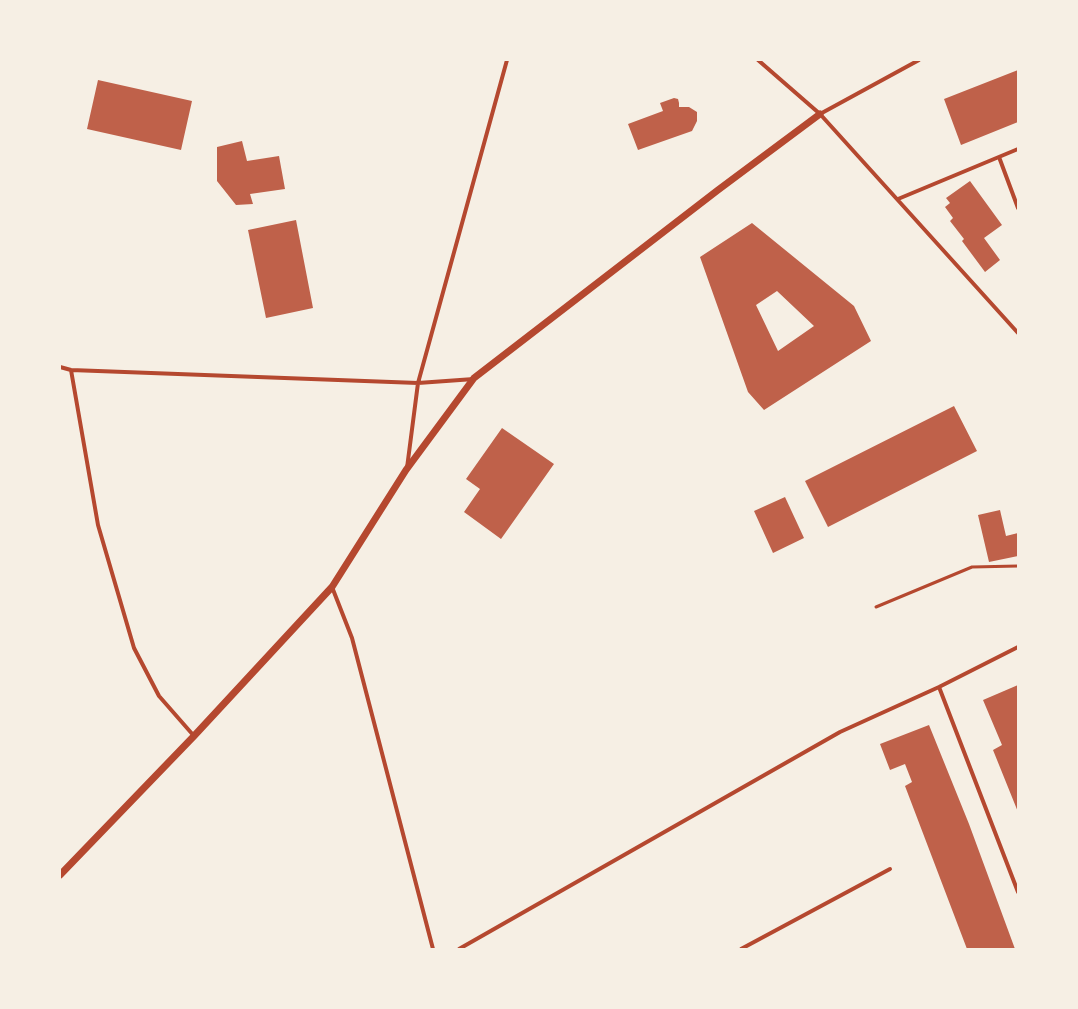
<!DOCTYPE html>
<html>
<head>
<meta charset="utf-8">
<style>
  body { margin:0 }
  #map { position:relative; width:1078px; height:1009px; overflow:hidden; background:#f6efe4; font-family:"Crimson Pro",serif }
  canvas { display:block }
  .frame { position:absolute; inset:0; border:61px solid #f6efe4; pointer-events:none }
</style>
</head>
<body>
<div id="map">
<canvas width="1078" height="1009"></canvas>
<div class="frame"></div>
</div>
<script>
const context = document.querySelector('canvas').getContext('2d');
context.lineJoin = 'round';
function fillPath(path, color) { context.fillStyle = color; context.fill(path, 'evenodd'); }
function trace(path, color, width, dash) { context.strokeStyle = color; context.lineWidth = width; context.lineCap = dash ? 'butt' : 'round'; context.setLineDash(dash || []); context.stroke(path); }
fillPath(new Path2D(`
  M1018,70V122L961,145L944,99Z
  M98,80L192,101L181,150L87,129Z
  M674,98L678,99L679,103V107H689L697,112V121L692,131L638,150L628,124L663,111L660,103Z
  M242,141L247,161L279,156L285,189L250,194L253,204L236,205L217,181V147Z
  M970,181L1002,225L984,238L1000,260L985,272L962,241L964,239L950,221L953,218L945,207L950,203L946,198Z
  M296,220L313,308L266,318L248,230Z
  M752,223L854,306L871,341L764,410L748,392L700,257ZM777,291L814,326L778,351L756,305Z
  M954,406L977,451L828,527L805,481Z
  M502,428L554,464L501,539L464,512L480,489L466,479Z
  M785,497L804,538L773,553L754,511Z
  M1000,510L1006,536L1018,533V556L989,562L978,515Z
  M1018,685V812L993,750L1002,745L983,700Z
  M929,725L969,824L1015,949H967L905,786L912,782L905,764L890,770L880,744Z`), '#bf614a');
trace(new Path2D(`
  M876,607L972,567L1018,566`), '#b5482f', 3);
trace(new Path2D(`
  M758,60L820,114L1018,333
  M820,114L919,60
  M999,157L1018,208
  M898,199L1018,149
  M60,367L71,370L418,383L474,379
  M71,370L98,525L134,648L159,696L194,736
  M407,468L418,383L507,60
  M332,587L352,638L433,949
  M939,687L1018,892
  M459,949L840,732L939,687L1018,647
  M741,949L890,869`), '#b5482f', 4);
trace(new Path2D(`
  M60,875L194,736L332,587L406,470L474,378L718,190L820,114`), '#b5482f', 7);
</script>
</body>
</html>
